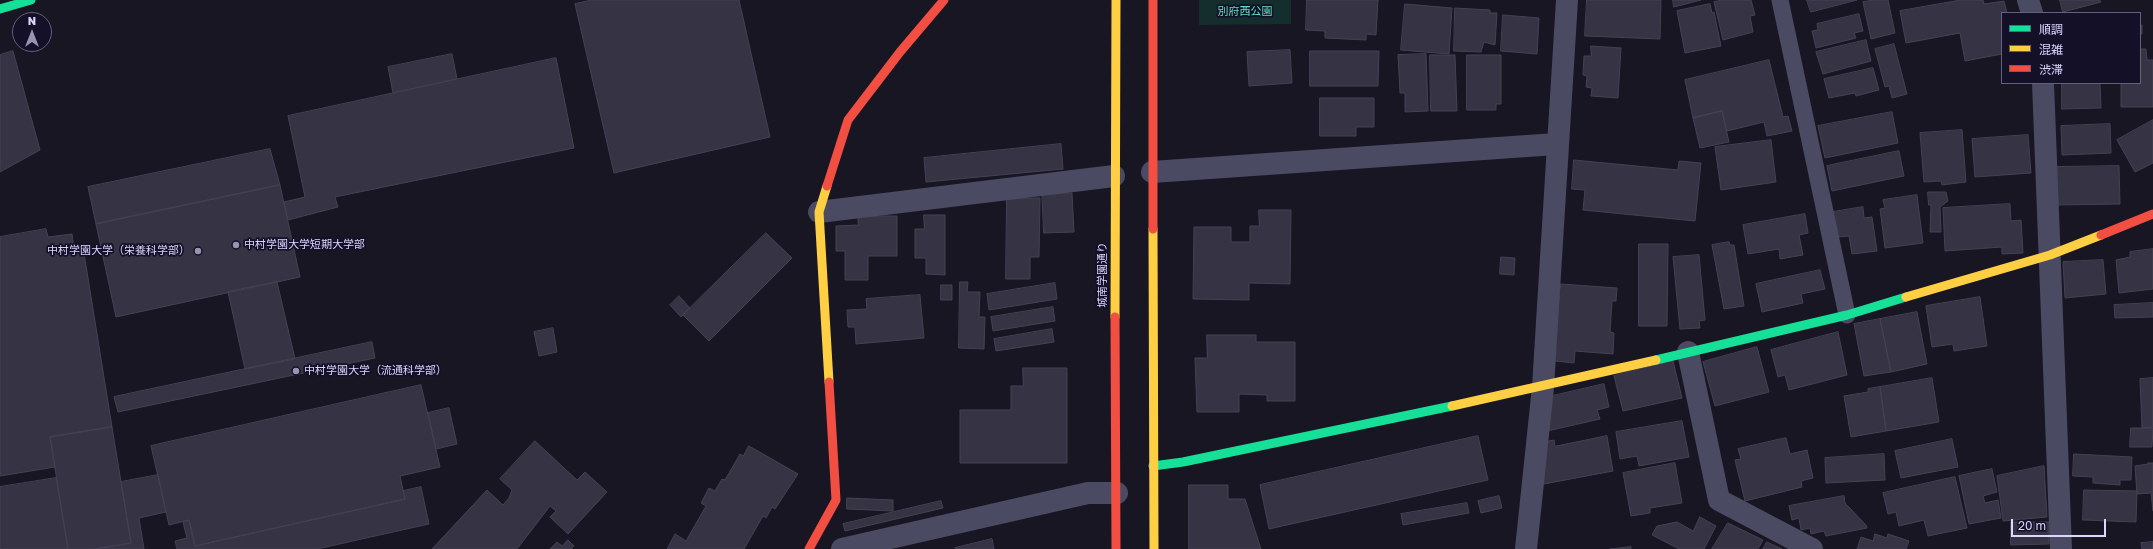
<!DOCTYPE html>
<html>
<head>
<meta charset="utf-8">
<style>
  body { margin:0 }
  #map { position:relative; width:2153px; height:549px; overflow:hidden; background:#181622; font-family:"Golos Text","Noto Sans JP",sans-serif }
  canvas { display:block }
  .legend { position:absolute; left:2001px; top:12px; width:140px; height:72px; box-sizing:border-box; background:#141028; border:1px solid #64607e; margin:0; padding:5px 7px; list-style:none; font-size:12px; color:#dbd7ff }
  .legend li { display:flex; align-items:center; gap:8px; height:20px }
  .legend b { width:20px; border:1px solid #64607e }
  .north { position:absolute; left:12px; top:12px; width:40px; height:40px; box-sizing:border-box; background:#141028; border:1px solid #64607e; border-radius:50%; rotate:0deg; font-size:11px; font-weight:700; line-height:16px; text-align:center; color:#dbd7ff }
  .north::after { content:''; display:block; margin:auto; width:14px; height:18px; background:#9793b2; clip-path:polygon(50% 0,100% 100%,50% 72%,0 100%) }
  .scale { position:absolute; left:2011px; top:519px; width:95px; height:18px; box-sizing:border-box; border:2px solid #dbd7ff; border-top:0; padding-left:5px; font-size:12px; line-height:14px; white-space:nowrap; color:#dbd7ff; -webkit-text-stroke:3px #141028; paint-order:stroke }
</style>
</head>
<body>
<div id="map">
<canvas width="2153" height="549"></canvas>
<ul class="legend">
<li><b style="height:5px;background:#16e098"></b>順調</li>
<li><b style="height:5px;background:#ffcf43"></b>混雑</li>
<li><b style="height:5px;background:#f24e42"></b>渋滞</li>
</ul>
<div class="north">N</div>
<div class="scale">20 m</div>
</div>
<script>
const context = document.querySelector('canvas').getContext('2d');
context.lineJoin = 'round';
function fillPath(path, color) { context.fillStyle = color; context.fill(path, 'evenodd'); }
function trace(path, color, width, dash) { context.strokeStyle = color; context.lineWidth = width; context.lineCap = dash ? 'butt' : 'round'; context.setLineDash(dash || []); context.stroke(path); }
function write(font, color, halo, rows, align = 'center') {
  context.font = font + ' "Golos Text","Noto Sans JP",sans-serif'; context.lineWidth = 3.5; context.setLineDash([]); context.textBaseline = 'middle'; context.strokeStyle = halo; context.fillStyle = color; for (const [text, x, y, turn = 0] of rows) {
    context.save(); context.translate(x, y); context.rotate((+turn || 0) * Math.PI / 180); context.textAlign = isNaN(turn) ? turn : align; if (halo) context.strokeText(text, 0, 0); context.fillText(text, 0, 0); context.restore();
  }
}
fillPath(new Path2D(`
  M1199,0H1291V24L1199,25Z`), '#142e2e');
const building = new Path2D(`
  M592,0H739L770,137L614,173L575,4Z
  M1307,0H1378L1376,35L1366,34V40L1325,38V31L1306,30Z
  M1587,0H1661L1660,39L1585,36Z
  M1673,0H1701L1674,7Z
  M1723,0H1751L1755,15L1750,16L1753,32L1723,40L1714,2Z
  M1807,0H1857L1811,12Z
  M1875,0H1888L1895,33L1871,39L1863,2Z
  M1961,0H1983L1984,4L2004,1L2007,13H2002V54L1965,61L1960,33L1906,43L1900,11Z
  M2060,0H2100L2101,2L2063,12Z
  M1405,4L1452,8L1449,54L1401,50Z
  M1710,4L1712,13L1714,12L1721,46L1685,53L1677,11Z
  M1455,8L1490,10V13H1497L1495,45L1484,42L1481,52L1454,51Z
  M1859,14L1863,31L1854,33L1856,38L1816,48L1812,31L1818,30L1817,24Z
  M1503,15L1539,18L1537,54L1501,51Z
  M2140,25H2142V34H2140Z
  M1866,40L1871,61L1823,74L1816,52Z
  M1894,44L1907,94L1892,98L1889,86L1885,87L1875,49Z
  M1591,46L1621,48L1618,98L1591,96L1592,88L1586,87L1587,76L1583,75L1584,56H1591Z
  M2140,49H2146L2147,60H2153V107H2121V83H2140Z
  M1290,50L1292,83L1249,86L1247,52Z
  M13,51L40,150L0,172V55Z
  M1310,51H1379L1378,86H1310Z
  M452,54L457,79L393,93L388,67Z
  M1426,54L1428,111L1405,112V93H1400L1398,55Z
  M1430,55H1455L1457,111H1431Z
  M1467,55H1501V104H1496V110H1467Z
  M556,58L574,148L335,197L338,207L288,220L284,202L305,197L288,116Z
  M1769,60L1783,117L1788,116L1792,131L1767,136L1764,122L1727,131L1722,111L1693,118L1685,80Z
  M1873,68L1879,90L1856,96L1855,93L1829,98L1824,79Z
  M2062,83H2100L2101,108L2062,109Z
  M1320,98H1374V127H1356V136H1320Z
  M1722,111L1729,142L1700,148L1693,118Z
  M1892,112L1898,143L1825,158L1818,126Z
  M2153,120V163L2135,172L2117,140Z
  M2110,124L2111,153L2062,155L2061,126Z
  M1962,130L1966,182L1942,185L1941,181L1924,182L1920,133Z
  M2028,135L2031,173L1975,177L1972,139Z
  M1771,140L1776,182L1721,190L1715,147Z
  M1061,144L1063,169L926,182L924,158Z
  M270,149L280,185L96,224L88,187Z
  M1899,151L1904,176L1832,191L1827,166Z
  M1574,160L1678,170L1679,161L1701,163L1695,221L1583,210L1585,190L1572,189Z
  M2119,166L2120,204L2057,205L2056,167Z
  M280,185L300,277L116,317L96,224Z
  M1042,188L1057,193H1072L1074,232L1044,233Z
  M1928,192H1946L1948,201L1940,207L1941,232H1930L1931,205H1929Z
  M1917,195L1923,243L1885,248L1880,209L1885,208L1883,200Z
  M1007,198H1040L1039,257H1030V279H1006Z
  M2010,204L2011,221L2021,220L2023,253L2002,254V247L1945,251L1943,208Z
  M1863,207L1864,218L1872,217L1877,251L1852,254L1849,236L1837,237L1833,212Z
  M1259,210H1291L1290,284L1249,283V300L1193,299L1194,227H1231V242H1250V226H1259Z
  M1805,214L1808,233L1799,235L1803,255L1780,259L1779,249L1748,254L1743,225Z
  M924,215H945V275L926,274V258H915V229H924Z
  M858,216H897V256H868V280H845V251H836V226L858,225Z
  M46,229L48,237L72,234L74,249L83,247L112,427L50,437L55,467L0,476V237Z
  M766,233L792,258L709,341L683,315Z
  M1729,242L1730,245H1734L1744,306L1724,309L1712,245Z
  M1639,244H1668L1667,326H1639Z
  M2153,249V289L2119,293L2116,260L2130,257V252Z
  M1699,255L1705,320L1699,321L1700,328L1680,329L1673,257Z
  M1501,257L1515,258L1514,275L1500,274Z
  M2103,260L2106,294L2065,298L2063,262Z
  M1820,270L1825,289L1801,294L1803,303L1762,312L1756,284Z
  M277,282L295,359L245,369L228,292Z
  M960,282H968L967,292H980L979,317H985L984,349L959,348Z
  M1055,283L1057,299L989,310L987,294Z
  M1561,284L1617,288L1616,301H1612L1610,332L1614,333L1613,354L1575,351L1574,363L1555,361Z
  M941,285H952V300H941Z
  M920,295L924,338L856,344L855,327H848L847,310L867,309L866,299Z
  M679,296L690,308L681,317L670,305Z
  M1980,297L1987,346L1954,351L1953,344L1932,347L1926,306Z
  M2153,303V317L2115,318L2114,305Z
  M1053,307L1055,321L993,331L991,317Z
  M1917,312L1927,364L1891,372L1880,319Z
  M1880,319L1891,372L1864,376L1854,324Z
  M553,328L557,352L539,356L534,332Z
  M1052,329L1054,342L996,351L994,339Z
  M1838,332L1847,375L1789,390L1785,375L1778,377L1771,350Z
  M1207,335H1256V342H1295V401H1267V395L1239,394V412H1197L1195,358H1207Z
  M372,342L375,358L118,412L114,397Z
  M1757,347L1769,392L1715,406L1703,362Z
  M1673,361L1682,398L1623,411L1614,376Z
  M1023,368H1067V463H960V410H1011V386H1023Z
  M1932,378L1939,422L1886,431L1880,387Z
  M2153,378V427L2142,428L2140,379Z
  M1604,384L1609,407L1597,410L1600,419L1543,432L1544,398Z
  M421,385L440,467L400,476L405,499L195,546L189,520L169,525L151,446Z
  M1880,387L1886,431L1851,437L1844,396L1868,392V389Z
  M449,408L457,444L436,449L428,413Z
  M1682,421L1689,457L1639,466L1637,456L1620,459L1616,432Z
  M112,427L131,543L95,549H68L50,437Z
  M2131,428H2153L2152,447H2130Z
  M1478,436L1488,480L1269,529L1260,485Z
  M1607,436L1613,471L1544,484L1541,466L1544,442L1554,440L1555,446Z
  M1786,438L1790,454L1807,450L1813,478L1801,481L1802,487L1745,501L1735,460L1741,459L1738,449Z
  M1952,439L1958,467L1901,478L1895,451Z
  M535,441L577,480L585,472L607,492L568,534L550,517L556,511L550,506L517,549H432L487,490L503,505L509,498L512,490L500,479Z
  M749,446L798,474L775,509L772,507L766,518L763,516L744,549H667L675,534L686,541L706,506L701,503L709,488L715,491L722,479L725,480L740,454L743,456Z
  M1884,454L1885,480L1826,483L1825,458Z
  M2074,454L2132,457L2131,480H2120V485L2093,483V477L2073,476Z
  M1675,463L1682,503L1650,508V513L1631,516L1623,473Z
  M2148,463H2153V511L2151,493L2137,494L2135,466L2148,464Z
  M2044,466L2047,517L2003,521L1997,476Z
  M1992,469L1997,492L1983,496L1985,503L1998,500L2001,518L1969,524L1959,476Z
  M158,475L166,512L139,518L144,549H95L131,543L121,482Z
  M1955,477L1967,528L1928,536L1924,520L1899,526L1896,512L1888,514L1883,493Z
  M56,478L68,549H0V487Z
  M1189,485H1228V499H1245L1261,549H1189Z
  M421,487L429,524L317,549H177L175,541L187,538L183,522L189,520L195,546L405,499L403,491Z
  M2084,490L2137,491L2136,522L2083,520Z
  M1499,496L1502,508L1481,513L1478,501Z
  M1844,496L1845,503L1866,525L1867,528L1826,536L1824,531L1811,534L1810,528L1801,530L1799,518L1792,520L1789,506Z
  M847,498L893,500V511L847,509Z
  M941,501L943,508L845,531L843,524Z
  M1467,503L1469,513L1403,525L1401,514Z
  M1700,517L1716,526L1704,549H1679L1652,535L1657,526L1677,522L1693,531Z
  M2011,522H2049V544L2011,545Z
  M1728,523L1763,540L1758,549H1712Z
  M1875,534L1887,538L1888,534L1909,541L1906,549H1857L1861,537L1873,541Z
  M992,539L994,549H956L955,548Z
  M568,540L574,546L571,549H550L557,542L562,546Z
  M1767,542L1782,549H1763Z
  M2153,542V549H2142L2141,543Z
  M1631,547V549H1610Z`);
fillPath(building, '#363444');
trace(building, '#444155', 1);
trace(new Path2D(`
  M1780,0L1847,315`), '#4b4a63', 17);
trace(new Path2D(`
  M2028,0L2032,13
  M2043,83L2061,549
  M1152,172L1556,144
  M819,212L1114,176
  M1688,352L1719,500L1812,549
  M842,549L1088,493H1117
  M1526,549L1543,387L1567,0`), '#4b4a63', 22);
trace(new Path2D(`
  M0,9L31,0
  M1656,360L1847,315L1906,297
  M1153,466L1183,462L1452,406`), '#16e098', 9);
trace(new Path2D(`
  M827,186L819,212L829,382
  M1153,229L1154,549
  M1906,297L2050,255L2101,235
  M1115,317L1116,0
  M1452,406L1656,360`), '#ffcf43', 9);
trace(new Path2D(`
  M1153,0V229
  M827,186L848,120L900,52L944,0
  M2101,235L2153,214
  M1115,317L1116,549
  M809,549L836,500L829,382`), '#f24e42', 9);
for (const [x, y, r, color] of [
  [236,245,4,"#9793b2"],
  [198,251,4,"#9793b2"],
  [296,371,4,"#9793b2"]
]) { const dot = new Path2D(); dot.arc(x, y, r, 0, 2 * Math.PI); context.fillStyle = color; context.fill(dot); trace(dot, '#141028', 1.5); }
write('11px', '#62dfbf', '#141028', [
  ["別府西公園",1245,12]
]);
write('11px', '#dbd7ff', '#141028', [
  ["中村学園大学短期大学部",244,245],
  ["中村学園大学（栄養科学部）",190,251,"right"],
  ["中村学園大学（流通科学部）",304,371]
], 'left');
write('11px', '#dbd7ff', '#141028', [
  ["城南学園通り",1103,275,-90]
]);
</script>
</body>
</html>
